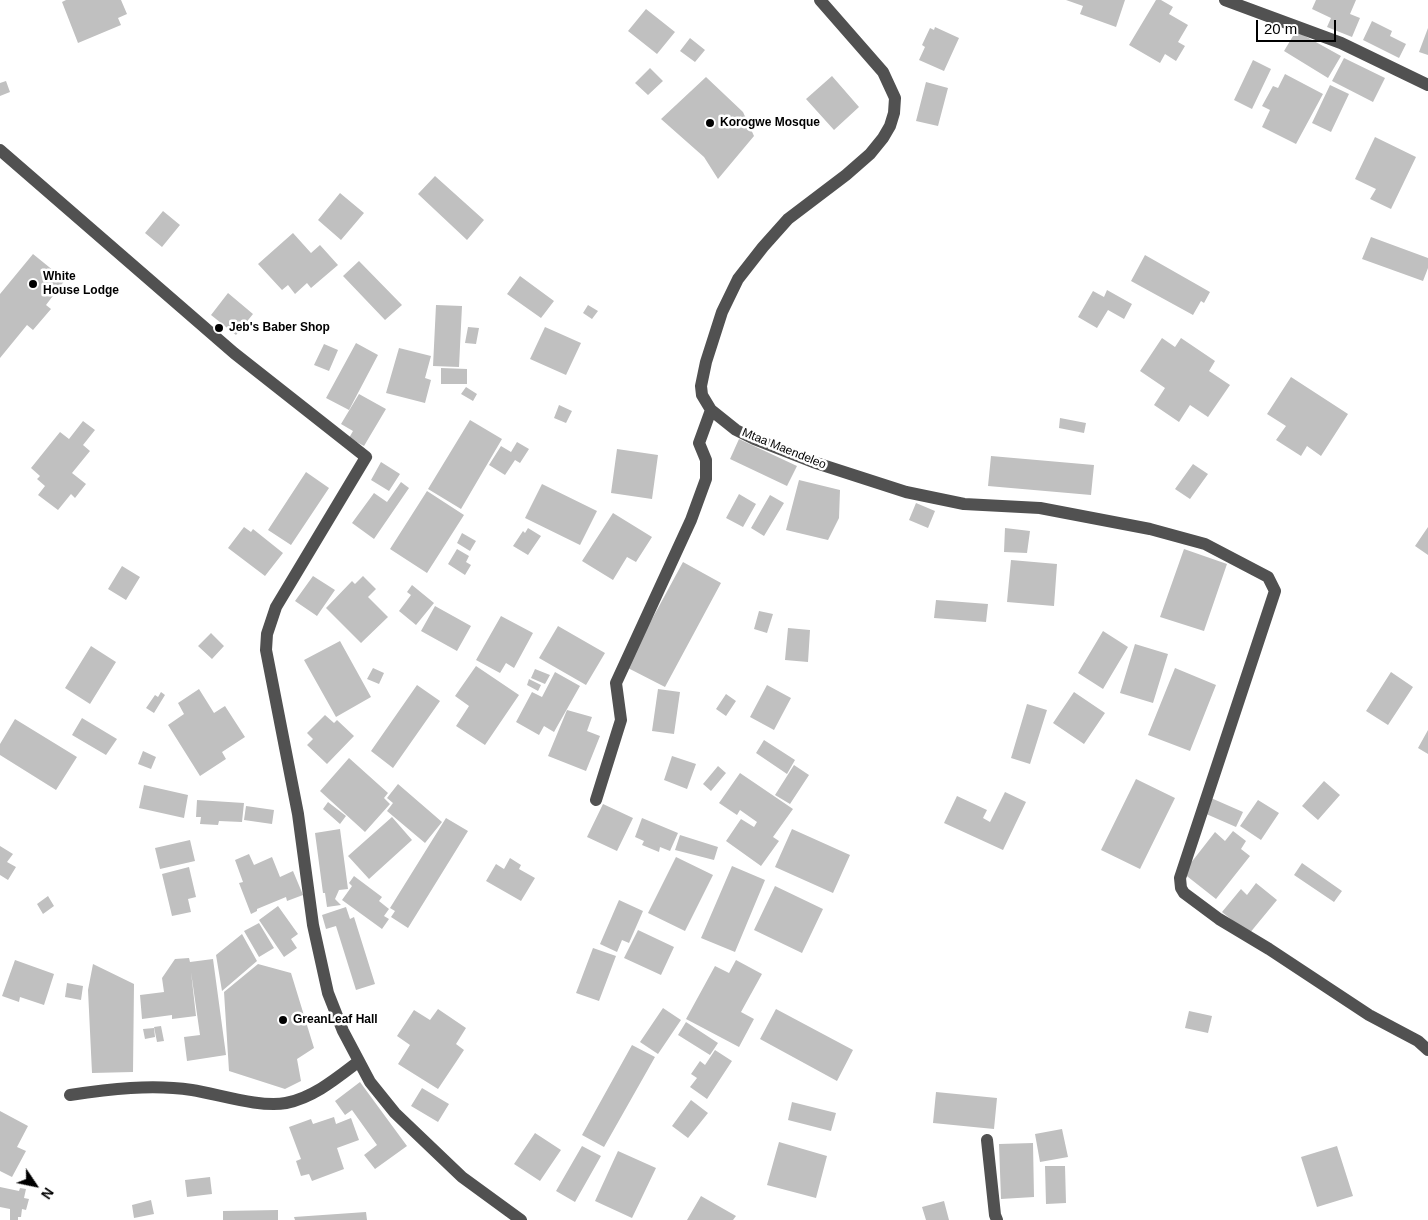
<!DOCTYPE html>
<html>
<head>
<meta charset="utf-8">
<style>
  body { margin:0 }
  #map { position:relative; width:1428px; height:1220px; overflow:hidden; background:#fff; font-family:Helvetica,sans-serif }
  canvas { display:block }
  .north { position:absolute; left:10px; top:1160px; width:50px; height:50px; -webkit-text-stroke:4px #fff; paint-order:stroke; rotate:124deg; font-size:14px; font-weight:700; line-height:20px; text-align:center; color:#000 }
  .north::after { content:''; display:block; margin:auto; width:18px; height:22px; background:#000; clip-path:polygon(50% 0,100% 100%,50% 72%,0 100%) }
  .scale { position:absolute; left:1256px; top:20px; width:80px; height:22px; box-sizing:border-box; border:2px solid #000; border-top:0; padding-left:6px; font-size:15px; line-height:18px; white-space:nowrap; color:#000; -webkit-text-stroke:4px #fff; paint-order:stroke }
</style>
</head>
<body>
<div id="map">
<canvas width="1428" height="1220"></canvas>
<div class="north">N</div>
<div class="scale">20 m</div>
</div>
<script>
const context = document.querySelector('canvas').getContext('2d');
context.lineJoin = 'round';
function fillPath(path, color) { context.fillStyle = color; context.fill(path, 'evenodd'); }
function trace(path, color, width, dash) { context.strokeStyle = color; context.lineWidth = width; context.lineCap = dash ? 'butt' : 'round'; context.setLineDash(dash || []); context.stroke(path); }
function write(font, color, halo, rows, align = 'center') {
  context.font = font + ' Helvetica,sans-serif'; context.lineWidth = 5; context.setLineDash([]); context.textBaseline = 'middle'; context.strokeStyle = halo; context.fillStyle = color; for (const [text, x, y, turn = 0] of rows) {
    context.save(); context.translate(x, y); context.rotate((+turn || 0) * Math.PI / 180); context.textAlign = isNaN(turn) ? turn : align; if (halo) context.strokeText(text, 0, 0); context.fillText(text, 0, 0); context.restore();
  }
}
fillPath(new Path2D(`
  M66,0H121L127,14L118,18L121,25L78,43L62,2Z
  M1066,0H1125L1116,27L1080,14L1083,6Z
  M1156,0H1161L1173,7L1169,14L1188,25L1178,42L1185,46L1176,61L1165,54L1160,63L1129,45Z
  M1316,0H1356L1350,14L1360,18L1352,37L1327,27L1331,18L1312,9Z
  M646,9L675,32L657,54L628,31Z
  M1372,21L1392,31L1390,36L1406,44L1399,58L1363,40Z
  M935,27L959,38L944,71L919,60L925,47L922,45L930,28L934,30Z
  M1428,28V55L1419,52Z
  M1296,31L1341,56L1328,78L1284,51Z
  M690,38L705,50L695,62L680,51Z
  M1344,58L1385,78L1373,102L1332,81Z
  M1253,60L1271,69L1252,109L1234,100Z
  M650,68L663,81L648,95L635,83Z
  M1285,74L1323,94L1296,144L1262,127L1270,110L1262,106L1273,86L1278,88Z
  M832,76L859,107L834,130L806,99Z
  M706,77L743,112L754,136L718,179L704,157L661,119Z
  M6,81L10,92L0,96V83Z
  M926,82L948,88L938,126L916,121Z
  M1330,85L1349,94L1331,132L1312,123Z
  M1375,137L1416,157L1391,209L1370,199L1376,189L1355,179Z
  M435,176L484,220L467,240L418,194Z
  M340,193L364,213L341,240L318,220Z
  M163,211L180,225L162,247L145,233Z
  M293,233L311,253L320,245L338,265L311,288L307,283L295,294L288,285L282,290L258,264Z
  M1371,237L1428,258V268L1423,281L1362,259Z
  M33,254L65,280L46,305L51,309L33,330L27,325L0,358V294Z
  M1145,255L1210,292L1204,303L1201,301L1193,315L1131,281Z
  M359,261L402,305L385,320L343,276Z
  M520,276L554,301L541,318L507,294Z
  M1107,290L1132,304L1124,319L1108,310L1097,328L1078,317L1093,291L1104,297Z
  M228,293L253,314L236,335L211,315Z
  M436,305L462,306L459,367L433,366Z
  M588,305L598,311L592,319L583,313Z
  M468,327L479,328L476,344L465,343Z
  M545,327L581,343L566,375L530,359Z
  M1162,338L1175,347L1181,338L1215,361L1209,371L1230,385L1208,417L1190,405L1179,422L1154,405L1165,388L1140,371Z
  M356,343L378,355L349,410L326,398Z
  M324,344L338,350L329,371L314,365Z
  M399,348L431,356L425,378L431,380L425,403L386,393Z
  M441,368L467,369V384H441Z
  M1291,377L1348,414L1321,456L1307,446L1301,456L1276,440L1286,426L1267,414Z
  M466,387L477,394L473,401L461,394Z
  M359,394L386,409L364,446L349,438L353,431L341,424Z
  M559,405L572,411L566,423L554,418Z
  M1060,418L1086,423L1084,433L1059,428Z
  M470,420L502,439L461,509L428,489Z
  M83,421L95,430L83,445L90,451L72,473L86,484L75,498L71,494L58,510L38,495L45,486L37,479L40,476L31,468L60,432L69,439Z
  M739,439L797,466L787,486L730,459Z
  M517,442L529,449L520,463L515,460L505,475L489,465L501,446L511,452Z
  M617,449L658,455L652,499L611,493Z
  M991,456L1094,465L1091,495L988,486Z
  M381,462L400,474L389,491L371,480Z
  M1193,464L1208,474L1190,499L1175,489Z
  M306,472L329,488L291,545L268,530Z
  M799,480L840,490L839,518L828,540L786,530Z
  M401,482L409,488L374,539L352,523L374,493L387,502Z
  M542,484L597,511L580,545L525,518Z
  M427,491L464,515L427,573L390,549Z
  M739,494L756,504L743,527L726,518Z
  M770,495L784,503L764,536L751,528Z
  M916,503L935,511L928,528L909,520Z
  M613,513L652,537L636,562L627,557L613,580L582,561Z
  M244,527L251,532L253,529L283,553L265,576L228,548Z
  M1428,527V555L1415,546Z
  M528,528L541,536L528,555L513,546L523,531L525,533Z
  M1005,528L1030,531L1027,553L1004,552Z
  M462,533L476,541L470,551L457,543Z
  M457,549L469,556L466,562L471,565L465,575L448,564Z
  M1184,549L1227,564L1204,631L1160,617Z
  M1011,560L1057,564L1054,606L1007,602Z
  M683,562L721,583L665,687L626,667Z
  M122,566L140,577L126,600L108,589Z
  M313,576L335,590L317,616L295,601Z
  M363,576L376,589L368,597L388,617L361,643L326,608L352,581L355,584Z
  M412,585L434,603L416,625L399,611L411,595L407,592Z
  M936,600L988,604L986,622L934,618Z
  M435,606L471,626L457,651L421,631Z
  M759,611L773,614L767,633L754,629Z
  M501,616L533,633L514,668L506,663L500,673L476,660Z
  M558,626L605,653L586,685L539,658Z
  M788,628L810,630L808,662L785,660Z
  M1103,631L1128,647L1103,689L1078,673Z
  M211,633L224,646L212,659L198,646Z
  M340,641L371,697L336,717L304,660Z
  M1135,644L1168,654L1153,703L1120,693Z
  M91,646L116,662L90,704L65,688Z
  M476,666L519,695L485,745L456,726L469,706L455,696Z
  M373,668L384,673L379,684L367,679Z
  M1175,668L1216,685L1190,751L1148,735Z
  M535,669L550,675L545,684L531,678Z
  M555,672L580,686L554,732L544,726L539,735L516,722L532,692L542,697Z
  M1391,672L1413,687L1388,725L1366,711Z
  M529,679L541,685L538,691L527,685Z
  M417,685L440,701L393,768L371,751Z
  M767,685L791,698L774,730L750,717Z
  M199,689L214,713L225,706L245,737L222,752L226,759L200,776L168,725L184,714L178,703Z
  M658,689L680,692L674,734L652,731Z
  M161,692L165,695L154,713L146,708L155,695L158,697Z
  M1074,692L1105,713L1084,744L1053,723Z
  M726,694L736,701L726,716L716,709Z
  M1027,704L1047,710L1030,764L1011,758Z
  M567,710L592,717L587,731L600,736L586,771L548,756Z
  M325,715L334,723L337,720L354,736L327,764L307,745L313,739L307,733Z
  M82,718L117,739L106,755L72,735Z
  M15,719L77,757L56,790L0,755V744Z
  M1428,730V754L1418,748Z
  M764,740L795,760L787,774L756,753Z
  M143,751L156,757L151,769L138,764Z
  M672,756L696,764L687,789L664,780Z
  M349,758L388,793L384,798L390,804L365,832L320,791Z
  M794,765L809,775L790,804L775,795Z
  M718,766L726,773L711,791L703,784Z
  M740,773L793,809L773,837L779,841L761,866L726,841L741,819L754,827L757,822L740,810L737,815L719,803Z
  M1136,779L1175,798L1140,869L1101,850Z
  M1324,781L1340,795L1318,820L1302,806Z
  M398,784L442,822L425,843L387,811L393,803L387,798Z
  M144,785L188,795L184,818L139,808Z
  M1005,792L1026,802L1003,850L944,823L957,796L987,810L983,818L990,822Z
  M1211,798L1243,812L1236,827L1204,813Z
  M197,800L244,803L242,822L219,821L218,825L200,824L201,817H196Z
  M1258,800L1279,813L1261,840L1240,826Z
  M328,802L346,816L340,824L323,809Z
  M603,804L633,818L617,851L587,837Z
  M246,806L274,810L272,824L244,820Z
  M392,817L412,840L369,879L348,856Z
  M446,818L468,831L408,928L391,917L395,911L390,908Z
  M642,818L678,833L670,851L660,847L659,852L642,845L644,841L635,837Z
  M340,829L348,889L339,890L335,899L341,905L327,907L325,893H323L315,833Z
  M792,829L850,855L833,893L775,867Z
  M1233,831L1246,841L1241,849L1250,856L1216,899L1183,873L1215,832L1225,841Z
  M680,835L718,847L714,860L675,850Z
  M190,840L195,861L160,869L155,848Z
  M0,846L13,854L7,862L16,867L8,880L0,875Z
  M249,854L254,865L272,857L280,877L293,871L303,895L287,901L286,897L257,909V911L251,914L239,883L243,882L235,860Z
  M676,857L713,875L685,931L648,913Z
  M510,858L521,865L519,869L535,878L521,901L486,881L496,864L504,869Z
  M1302,863L1342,891L1334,902L1294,875Z
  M732,866L765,880L735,952L701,938Z
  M189,867L196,897L188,899L191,912L172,916L162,874Z
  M354,876L382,897L379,901L389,909L384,916L389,919L382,929L342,900L352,886L349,883Z
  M1256,883L1277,900L1249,934L1222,912L1241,889L1247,895Z
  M775,886L823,909L802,953L754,930Z
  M48,896L54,906L43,914L37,904Z
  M619,900L643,911L629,943L622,940L617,952L600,944Z
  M278,906L298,934L291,939L297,948L284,957L259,920Z
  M346,907L350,919L354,917L375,984L356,990L336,926L326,929L322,915Z
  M259,923L274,948L259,957L244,931Z
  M638,930L674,947L661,975L624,958Z
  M242,934L257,961L222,991L216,955Z
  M593,948L616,956L599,1001L576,993Z
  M189,958L190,962L213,959L226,1055L187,1061L184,1037L200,1035L191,972L196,1016L172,1019V1015L142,1019L140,995L164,992L162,978L175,959Z
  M15,960L54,974L44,1005L20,997L19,1002L2,996Z
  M736,960L762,974L741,1012L754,1019L739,1047L686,1019L715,966L729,973Z
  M93,964L134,984L133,1072L92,1073L88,990Z
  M258,964L291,973L314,1048L297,1059L301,1081L285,1089L229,1071L224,992Z
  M67,983L83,986L81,1000L65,997Z
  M663,1008L681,1020L658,1054L640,1042Z
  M438,1009L466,1028L456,1044L464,1050L438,1089L398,1064L410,1045L397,1036L414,1010L430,1020Z
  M776,1009L853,1050L837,1081L760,1039Z
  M1189,1011L1212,1016L1208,1033L1185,1028Z
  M686,1022L718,1043L710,1055L678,1035Z
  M161,1026L164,1041L157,1042L154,1027Z
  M154,1028L155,1037L145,1039L143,1029Z
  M632,1045L655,1057L604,1147L582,1135Z
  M715,1050L732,1061L707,1099L690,1087L697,1078L691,1074L700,1061L705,1065Z
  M360,1082L407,1146L375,1169L364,1155L377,1145L352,1110L345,1115L335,1101Z
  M422,1088L449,1104L438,1122L411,1106Z
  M936,1092L997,1098L994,1129L933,1123Z
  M691,1100L708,1113L688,1138L672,1126Z
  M792,1102L836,1113L831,1131L788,1120Z
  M0,1111L28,1126L17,1147L26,1151L12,1177L0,1171Z
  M334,1117L336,1124L351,1118L359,1140L337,1148L344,1169L312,1181L309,1174L301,1176L296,1161L301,1159L289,1127L311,1119L313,1124Z
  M1062,1129L1068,1157L1040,1162L1035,1134Z
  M535,1133L561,1150L540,1181L514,1164Z
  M779,1142L827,1156L816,1198L767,1185Z
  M1033,1143L1034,1197L1001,1199L999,1144Z
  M582,1146L601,1156L575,1202L556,1191Z
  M1337,1146L1353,1196L1317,1207L1301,1157Z
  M618,1151L656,1168L632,1218L595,1201Z
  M1045,1166H1065L1066,1203L1046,1204Z
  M210,1177L212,1194L187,1197L185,1180Z
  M0,1187L19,1191L20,1188L26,1189L24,1198L29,1199L26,1210L22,1209L21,1217H18V1220H10V1209L0,1207Z
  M701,1196L736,1216L733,1220H687Z
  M151,1200L154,1214L134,1218L132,1205Z
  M944,1201L949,1220H926L922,1207Z
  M278,1210V1220H223V1211Z
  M366,1212L367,1220H295L294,1217Z`), '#c0c0c0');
trace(new Path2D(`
  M820,0L883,72L895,98L894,113L890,126L883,138L870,154L846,175L788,219L763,247L738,279L722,312L706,362L701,386L702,395L711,410L736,430L754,439L813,462L906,492L964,504L1040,508L1150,529L1205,544L1268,577L1275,591L1180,878L1181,888L1184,893L1219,919L1269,949L1369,1015L1418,1041L1428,1050
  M1225,0L1341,43L1428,85
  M0,150L234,353L366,457L276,607L267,634L266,650L298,814L313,925L328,993L343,1031L370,1082L395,1113L462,1177L521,1220
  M596,800L621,720L616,683L691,520L706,479V460L699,443L711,410
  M70,1095C109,1089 152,1084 192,1090C218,1094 260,1108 286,1103C313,1098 337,1078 358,1062
  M987,1140L995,1215L997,1220`), '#515151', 12);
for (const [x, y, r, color] of [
  [710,123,5,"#000"],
  [33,284,5,"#000"],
  [219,328,5,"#000"],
  [283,1020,5,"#000"]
]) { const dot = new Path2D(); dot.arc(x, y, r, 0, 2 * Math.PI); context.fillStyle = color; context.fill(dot); trace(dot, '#fff', 2); }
write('bold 12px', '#000', '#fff', [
  ["Korogwe Mosque",720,123],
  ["White",43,277],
  ["House Lodge",43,291],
  ["Jeb's Baber Shop",229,328],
  ["GreanLeaf Hall",293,1020]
], 'left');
write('12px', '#000', '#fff', [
  ["Mtaa Maendeleo",784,449,22]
]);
</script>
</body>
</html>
